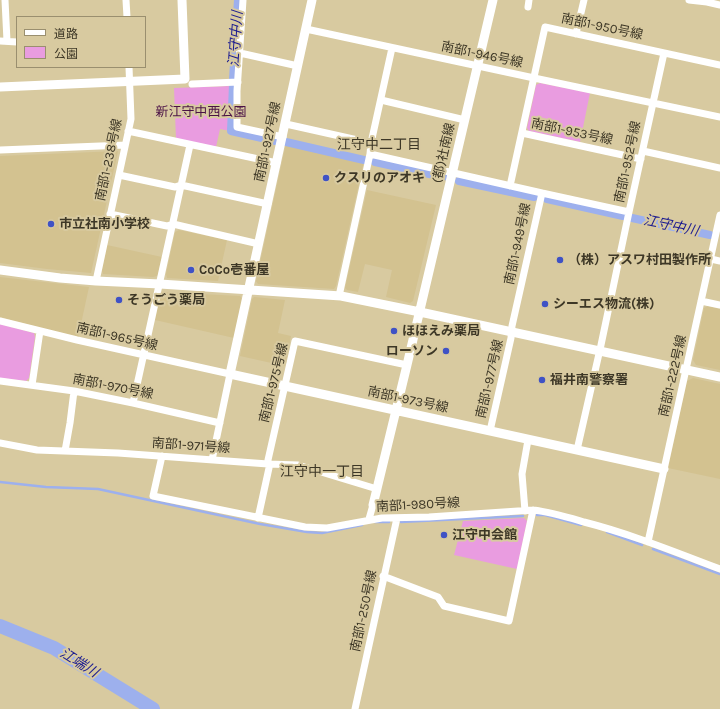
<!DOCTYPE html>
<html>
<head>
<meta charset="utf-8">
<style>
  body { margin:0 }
  #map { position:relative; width:720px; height:709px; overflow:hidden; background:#d8caa0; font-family:Karla,"Noto Sans JP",sans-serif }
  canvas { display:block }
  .legend { position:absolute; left:16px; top:16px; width:130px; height:52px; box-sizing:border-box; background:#d8caa0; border:1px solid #9a8f6f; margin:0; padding:5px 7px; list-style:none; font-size:12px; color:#3d3726 }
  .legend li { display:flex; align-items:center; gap:8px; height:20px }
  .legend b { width:20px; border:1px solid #9a8f6f }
</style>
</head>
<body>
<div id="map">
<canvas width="720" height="709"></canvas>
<ul class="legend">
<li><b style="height:5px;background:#fff"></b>道路</li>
<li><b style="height:11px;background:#e99ce0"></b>公園</li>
</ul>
</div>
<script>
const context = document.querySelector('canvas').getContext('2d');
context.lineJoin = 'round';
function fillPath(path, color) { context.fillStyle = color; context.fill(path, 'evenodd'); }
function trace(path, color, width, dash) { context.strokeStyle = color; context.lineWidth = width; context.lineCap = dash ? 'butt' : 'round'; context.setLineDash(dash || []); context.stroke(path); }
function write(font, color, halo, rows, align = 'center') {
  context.font = font + ' Karla,"Noto Sans JP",sans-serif'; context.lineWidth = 4; context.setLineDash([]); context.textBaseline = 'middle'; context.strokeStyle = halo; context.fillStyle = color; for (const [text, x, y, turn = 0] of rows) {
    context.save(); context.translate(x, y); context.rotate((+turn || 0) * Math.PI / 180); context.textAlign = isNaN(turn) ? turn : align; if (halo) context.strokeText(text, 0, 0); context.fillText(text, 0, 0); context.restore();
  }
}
fillPath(new Path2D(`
  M286,143L364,161L336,286L334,289L258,284L256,281Z
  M118,151L91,273L47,269L0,263V156Z
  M367,190L436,205L413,301L410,303L386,297L392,270L365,264L358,292L347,290L345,288Z
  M179,230L227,240L218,281L167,278L166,274L175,232Z
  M107,245L162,257L158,275L157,276L153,277L103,274L102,271Z
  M0,277L89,287L78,338L0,317Z
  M161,292L240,296L242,299L234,338L155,320L160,295Z
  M254,297L285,300L278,333L291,336L285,366L240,356L252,299Z
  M708,306L720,309V370L696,365L693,360L704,308Z
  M693,378L720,384V479L668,468L687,381Z`), '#d3c290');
fillPath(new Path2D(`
  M540,83L590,93L580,142L529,131L527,128L536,85Z
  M231,86L230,131L220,129L216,147L176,139L174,88Z
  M0,324L34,333L35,337L29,378L26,381L0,378Z
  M524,518L527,521L517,569L454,555L463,521Z`), '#e99ce0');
trace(new Path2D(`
  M0,482L46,487L98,489L260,524L307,532L322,533L362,525
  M537,515H545L581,525
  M375,522H389
  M401,522L523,516
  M607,532L642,545
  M653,549L720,574`), '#9db0ed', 2.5);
trace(new Path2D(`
  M233,79L238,0
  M233,85L231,131L275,141
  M286,142L364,160
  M375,162L443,177
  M459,181L534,197
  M547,199L623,216
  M632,218L710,235`), '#9db0ed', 8);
trace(new Path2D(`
  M0,626L54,648L153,709`), '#9db0ed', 14);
trace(new Path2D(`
  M5,0L7,41
  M126,0L127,17
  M243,0L237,91V127L283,137
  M689,0L707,2L720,5
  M528,7L529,0
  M306,29L534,78L720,117
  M576,34L584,0
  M0,41L17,42
  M240,53L298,66
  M192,84L238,82
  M381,100L465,120
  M286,124L371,143
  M128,131L277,163
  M522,133L641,159
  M0,150L125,145
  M643,151L720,168
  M370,154L371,143L392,48
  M119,175L175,187L181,185L268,204
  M510,186L545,27L720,65
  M542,193L629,212L664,53
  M110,214L167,226L173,224L259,244
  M711,259L720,261
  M96,281L131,119L129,67
  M339,296L370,154L542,193L512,326L511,338L490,431
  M701,301L720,305
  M0,321L77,340L230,374L212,460
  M0,381L74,391L133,403L220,423
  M32,385L40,331
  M133,403L190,145
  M0,443L37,450L118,453L268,464L298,465L377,489
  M577,450L601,345L629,212
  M65,451L70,423L74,391
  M162,456L153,496L305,527L327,528L382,518L429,517L533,510C551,512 567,517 584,522C631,534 675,552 720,569
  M525,511L522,474L528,440
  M258,518L269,468L268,460L295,341L407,365
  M369,519L373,505
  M648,542L720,215
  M383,576L438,597L444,606L509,621L533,510
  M355,709L397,518`), '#fff', 7);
trace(new Path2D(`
  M312,0L230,374L664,469
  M0,87L185,79L182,0
  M0,270L60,278L96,281L160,284L341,296L420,312L720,377
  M373,505L407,365L493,0`), '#fff', 9);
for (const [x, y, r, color] of [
  [326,178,4,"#3f52c5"],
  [51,224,4,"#3f52c5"],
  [560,260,4,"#3f52c5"],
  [191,270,4,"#3f52c5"],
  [119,300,4,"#3f52c5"],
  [545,304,4,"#3f52c5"],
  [394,331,4,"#3f52c5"],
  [446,351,4,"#3f52c5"],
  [542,380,4,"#3f52c5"],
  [444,535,4,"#3f52c5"]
]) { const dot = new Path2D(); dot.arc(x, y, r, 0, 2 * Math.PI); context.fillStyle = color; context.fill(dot); trace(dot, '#d8caa0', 1.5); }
write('13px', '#3d3726', '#d8caa0', [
  ["南部1-950号線",602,27,12],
  ["南部1-946号線",482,55,12],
  ["南部1-953号線",572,132,12],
  ["南部1-927号線",268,142,-78],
  ["(都)社南線",444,153,-77],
  ["南部1-238号線",109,160,-78],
  ["南部1-952号線",628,162,-78],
  ["南部1-949号線",518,244,-78],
  ["南部1-965号線",117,337,13],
  ["南部1-222号線",673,376,-77],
  ["南部1-977号線",490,379,-77],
  ["南部1-975号線",274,383,-76],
  ["南部1-970号線",113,387,11],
  ["南部1-973号線",408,400,12],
  ["南部1-971号線",191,446,4],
  ["南部1-980号線",418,505,-3],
  ["南部1-250号線",364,611,-78]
]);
write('13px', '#4b1246', '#d8caa0', [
  ["新江守中西公園",201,112]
]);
write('bold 13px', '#3d3726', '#d8caa0', [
  ["クスリのアオキ",334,178],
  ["市立社南小学校",59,224],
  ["（株）アスワ村田製作所",568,260],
  ["CoCo壱番屋",199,270],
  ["そうごう薬局",127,300],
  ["シーエス物流(株)",553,304],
  ["ほほえみ薬局",402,331],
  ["ローソン",438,351,"right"],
  ["福井南警察署",550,380],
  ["江守中会館",452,535]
], 'left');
write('italic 14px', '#1c1c90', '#d8caa0', [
  ["江守中川",236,39,-86],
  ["江守中川",671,226,12],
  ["江端川",79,663,32]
]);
write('14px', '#3d3726', '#d8caa0', [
  ["江守中二丁目",379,145],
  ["江守中一丁目",322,472]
]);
</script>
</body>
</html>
